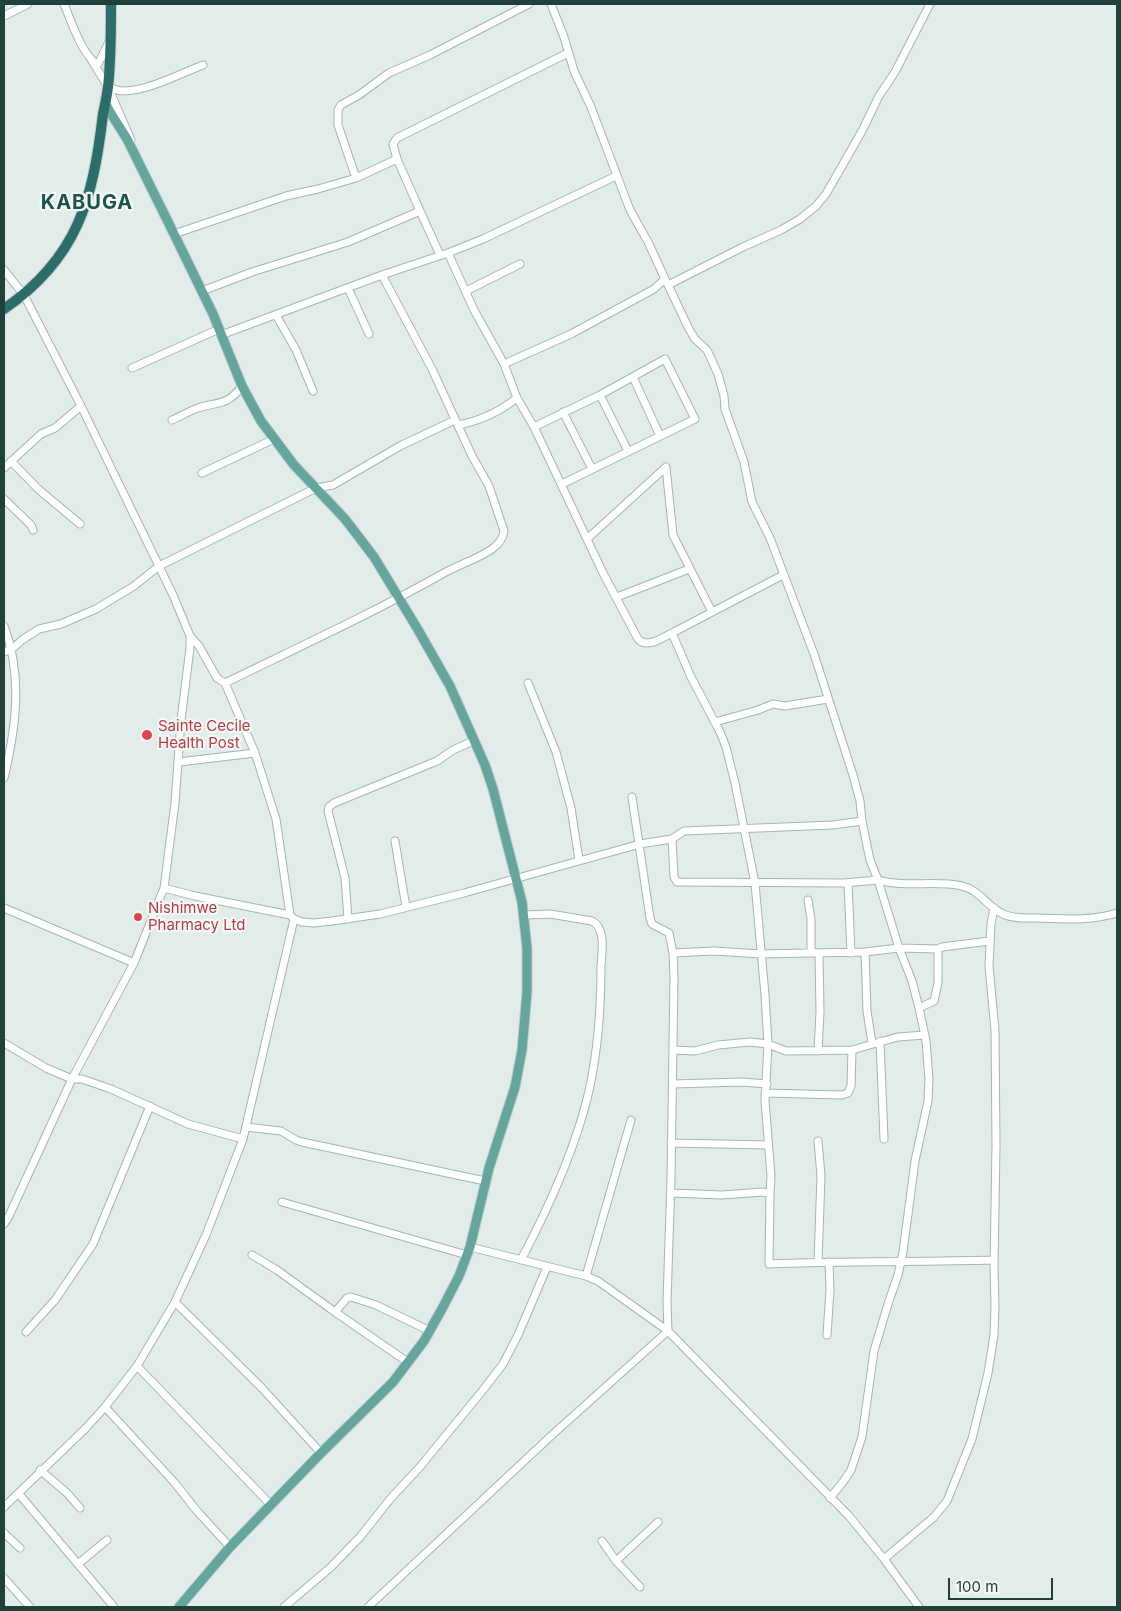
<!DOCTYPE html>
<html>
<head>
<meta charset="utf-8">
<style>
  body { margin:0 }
  #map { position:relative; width:1121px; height:1611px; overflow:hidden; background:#e2edea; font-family:Inter,sans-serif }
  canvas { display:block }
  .frame { position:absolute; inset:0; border:5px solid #21403c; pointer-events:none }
  .scale { position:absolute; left:948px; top:1578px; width:105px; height:22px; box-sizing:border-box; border:2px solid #21403c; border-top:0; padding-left:6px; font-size:15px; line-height:18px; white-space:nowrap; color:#21403c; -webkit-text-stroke:4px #f3f9f7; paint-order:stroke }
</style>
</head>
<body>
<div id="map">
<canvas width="1121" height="1611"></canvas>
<div class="frame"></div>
<div class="scale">100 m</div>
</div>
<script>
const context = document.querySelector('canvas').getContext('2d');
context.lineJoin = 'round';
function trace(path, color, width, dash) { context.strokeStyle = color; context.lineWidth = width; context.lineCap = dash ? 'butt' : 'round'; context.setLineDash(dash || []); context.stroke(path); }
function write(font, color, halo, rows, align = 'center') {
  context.font = font + ' Inter,sans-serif'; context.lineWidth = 4.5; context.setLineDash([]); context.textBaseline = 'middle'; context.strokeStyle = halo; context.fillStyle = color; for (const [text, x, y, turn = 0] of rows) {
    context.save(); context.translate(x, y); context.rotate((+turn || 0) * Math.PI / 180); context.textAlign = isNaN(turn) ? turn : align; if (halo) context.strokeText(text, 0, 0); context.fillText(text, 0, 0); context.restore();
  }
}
const minor = new Path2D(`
  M64,4C70,18 83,58 98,64L110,40
  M551,4L564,37L574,71L591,107L630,210L648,242L665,279
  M4,16L28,4
  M89,56L108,87L131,140
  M108,87C113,89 118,91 123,91C148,91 179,74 203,65
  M356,178L338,125V110L341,105L359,95L389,73L430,55L529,4
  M420,211L440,255
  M174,234L286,196L318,189L356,178L397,159L393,144L397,138L568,53
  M448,253L474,310L504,364
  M4,270L24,295L81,406L173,595L190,636V648L181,720L175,803L164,888L134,963L72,1079L9,1216L4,1224
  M668,285L689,329L695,339L707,350L718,374L724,396L725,409L744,462L752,502L770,538L814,654L853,775L860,801L862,821
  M348,288L369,334
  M202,291L252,272L348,242L420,211L397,159
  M466,291L520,264
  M276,315L296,350L313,391
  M221,335L382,275L448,253L483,239L616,176
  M132,368L219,329
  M633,377L660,436
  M600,395L628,451
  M563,412L592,469
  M172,420C181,416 191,410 201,407C221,402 229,404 242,386
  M458,425C480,421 499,412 517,398
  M534,427L600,395L665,359L695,419L562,484
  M11,461L38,489L80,524
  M4,468L41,434L55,428L81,406
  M202,473L274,439
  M4,499L31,525L33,530
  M587,539L666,467L673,535L712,612
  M617,597L689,569
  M4,626C23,675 16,728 4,778
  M672,633L783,575
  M190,636L199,646L217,678L225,683
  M4,652L12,649L22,640L39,629L61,624L96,609L134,586L159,566L316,488L333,485L400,446L455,420
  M528,683L556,752L571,808L579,860
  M715,722L758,710L773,704L785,706L828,699
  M179,762L255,753
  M632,797L650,918L652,924L669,933L673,953L674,976L671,1179L667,1302L668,1331L849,1516L884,1559L919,1607
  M672,839L674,877L677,882L844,883L878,880L899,948L912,981L919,1008L926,1041L929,1079L928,1101L915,1161L903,1252L898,1275L888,1304L874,1351L862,1437L851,1470L843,1482L830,1498
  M395,841L406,907
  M848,883L851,953
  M164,888L195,896L290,915L294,919L302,922L314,923L332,921L380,914L464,893L640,844L672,839L684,831L833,825L862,821L870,860L878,880C906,888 935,880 962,886C980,890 987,907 1003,914C1013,919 1027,918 1037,918C1065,919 1091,921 1117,913
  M808,900L811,919V953
  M4,908L134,963
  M290,915L276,819L255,753L225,683C299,647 373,613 444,573C460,564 478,559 492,549C499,544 503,539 504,531L489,486L472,456L432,369L382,275
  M348,919L345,878L328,811L329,807L334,803L437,761L453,750L473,741
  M865,952L867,1011L872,1043
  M673,953L714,951L761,954L807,953L865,952L899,948L938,949
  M919,1008L934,1001L938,983V949L942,947L989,941
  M880,1041L884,1139
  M4,1043L46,1068L72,1079H82L111,1089L188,1124L243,1139
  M673,1050L695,1051L718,1045L750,1042L768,1044L786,1051L852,1050L898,1037L925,1035
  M818,1051L820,1012L819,953
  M673,1084L742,1082L767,1084
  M765,1093L842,1095L848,1093L851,1086L852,1050
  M246,1127L281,1131L296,1140L302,1142L485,1181
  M818,1141L821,1176L818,1262
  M671,1143L768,1145
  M671,1193L722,1195L763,1192L770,1194L769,1264C844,1261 919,1262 994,1260
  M770,1194L771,1176L765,1101L768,1044L765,995L755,883L735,783L726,747L720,732L691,677L672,633C662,638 647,649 638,639L603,573L534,427L517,398L504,364L571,334L654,289L665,279L668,285L743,247L781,230L800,219L816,206L826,194L862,131L879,96L895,72L930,4
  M282,1202L467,1255
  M252,1255L277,1270L335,1312L347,1298L351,1297L376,1305L430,1331
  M521,1260C548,1209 576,1147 589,1091C598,1050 601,1008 601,966C602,952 606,928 592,921L550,914L524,915
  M586,1276L631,1120
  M175,1302L261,1387L321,1453
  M335,1312L409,1363
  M26,1332L55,1300L93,1244L150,1106
  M827,1335L830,1290L829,1262
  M137,1366L271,1505
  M105,1407L174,1482L197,1511L230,1547
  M40,1470L67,1493L80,1508
  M19,1494L114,1607
  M4,1507L85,1429L105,1407L137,1366L175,1302L206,1235L243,1139L294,919
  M4,1533L20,1548
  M602,1541L616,1561L640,1587
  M884,1559L934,1517L947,1501L972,1439L988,1373L994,1335L995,1306L994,1268L996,1146L995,1030L989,966L991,924L994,908
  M616,1561L658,1522
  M78,1564L107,1540
  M4,1578L30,1607
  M284,1607L331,1567L360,1537L391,1498L419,1468L483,1390L503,1364L518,1335L547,1267
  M368,1607L552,1435L668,1331L598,1281L586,1276L470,1247`);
const major = new Path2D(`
  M105,104L127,139L174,234L213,314L242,386L261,421L294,465L345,519L374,557L417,628L450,686L485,765L493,789L522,902L527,948V992L522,1050L515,1087L489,1168L470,1247L459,1276L443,1307L424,1341L393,1382L321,1453L230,1547L179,1607`);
const highway = new Path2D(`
  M4,309C78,258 93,199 103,114C105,105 107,96 108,87C111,60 111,31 111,4`);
trace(minor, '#a4b6b2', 9);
trace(major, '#c1cac8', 11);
trace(highway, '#c1cac8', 12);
trace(minor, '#fff', 7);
trace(major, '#64a59e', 9);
trace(highway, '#2b6d69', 10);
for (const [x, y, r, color] of [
  [147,735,6,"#e0444e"],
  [138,917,5,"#e0444e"]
]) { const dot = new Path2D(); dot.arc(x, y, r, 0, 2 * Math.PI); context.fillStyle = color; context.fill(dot); trace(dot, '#f3f9f7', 2); }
write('15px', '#be3a42', '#f3f9f7', [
  ["Sainte Cecile",158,726],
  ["Health Post",158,743],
  ["Nishimwe",148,908],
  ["Pharmacy Ltd",148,925]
], 'left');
context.letterSpacing = '1px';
write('bold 20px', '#1c534d', '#f3f9f7', [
  ["KABUGA",87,203]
]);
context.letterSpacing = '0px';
</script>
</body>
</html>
